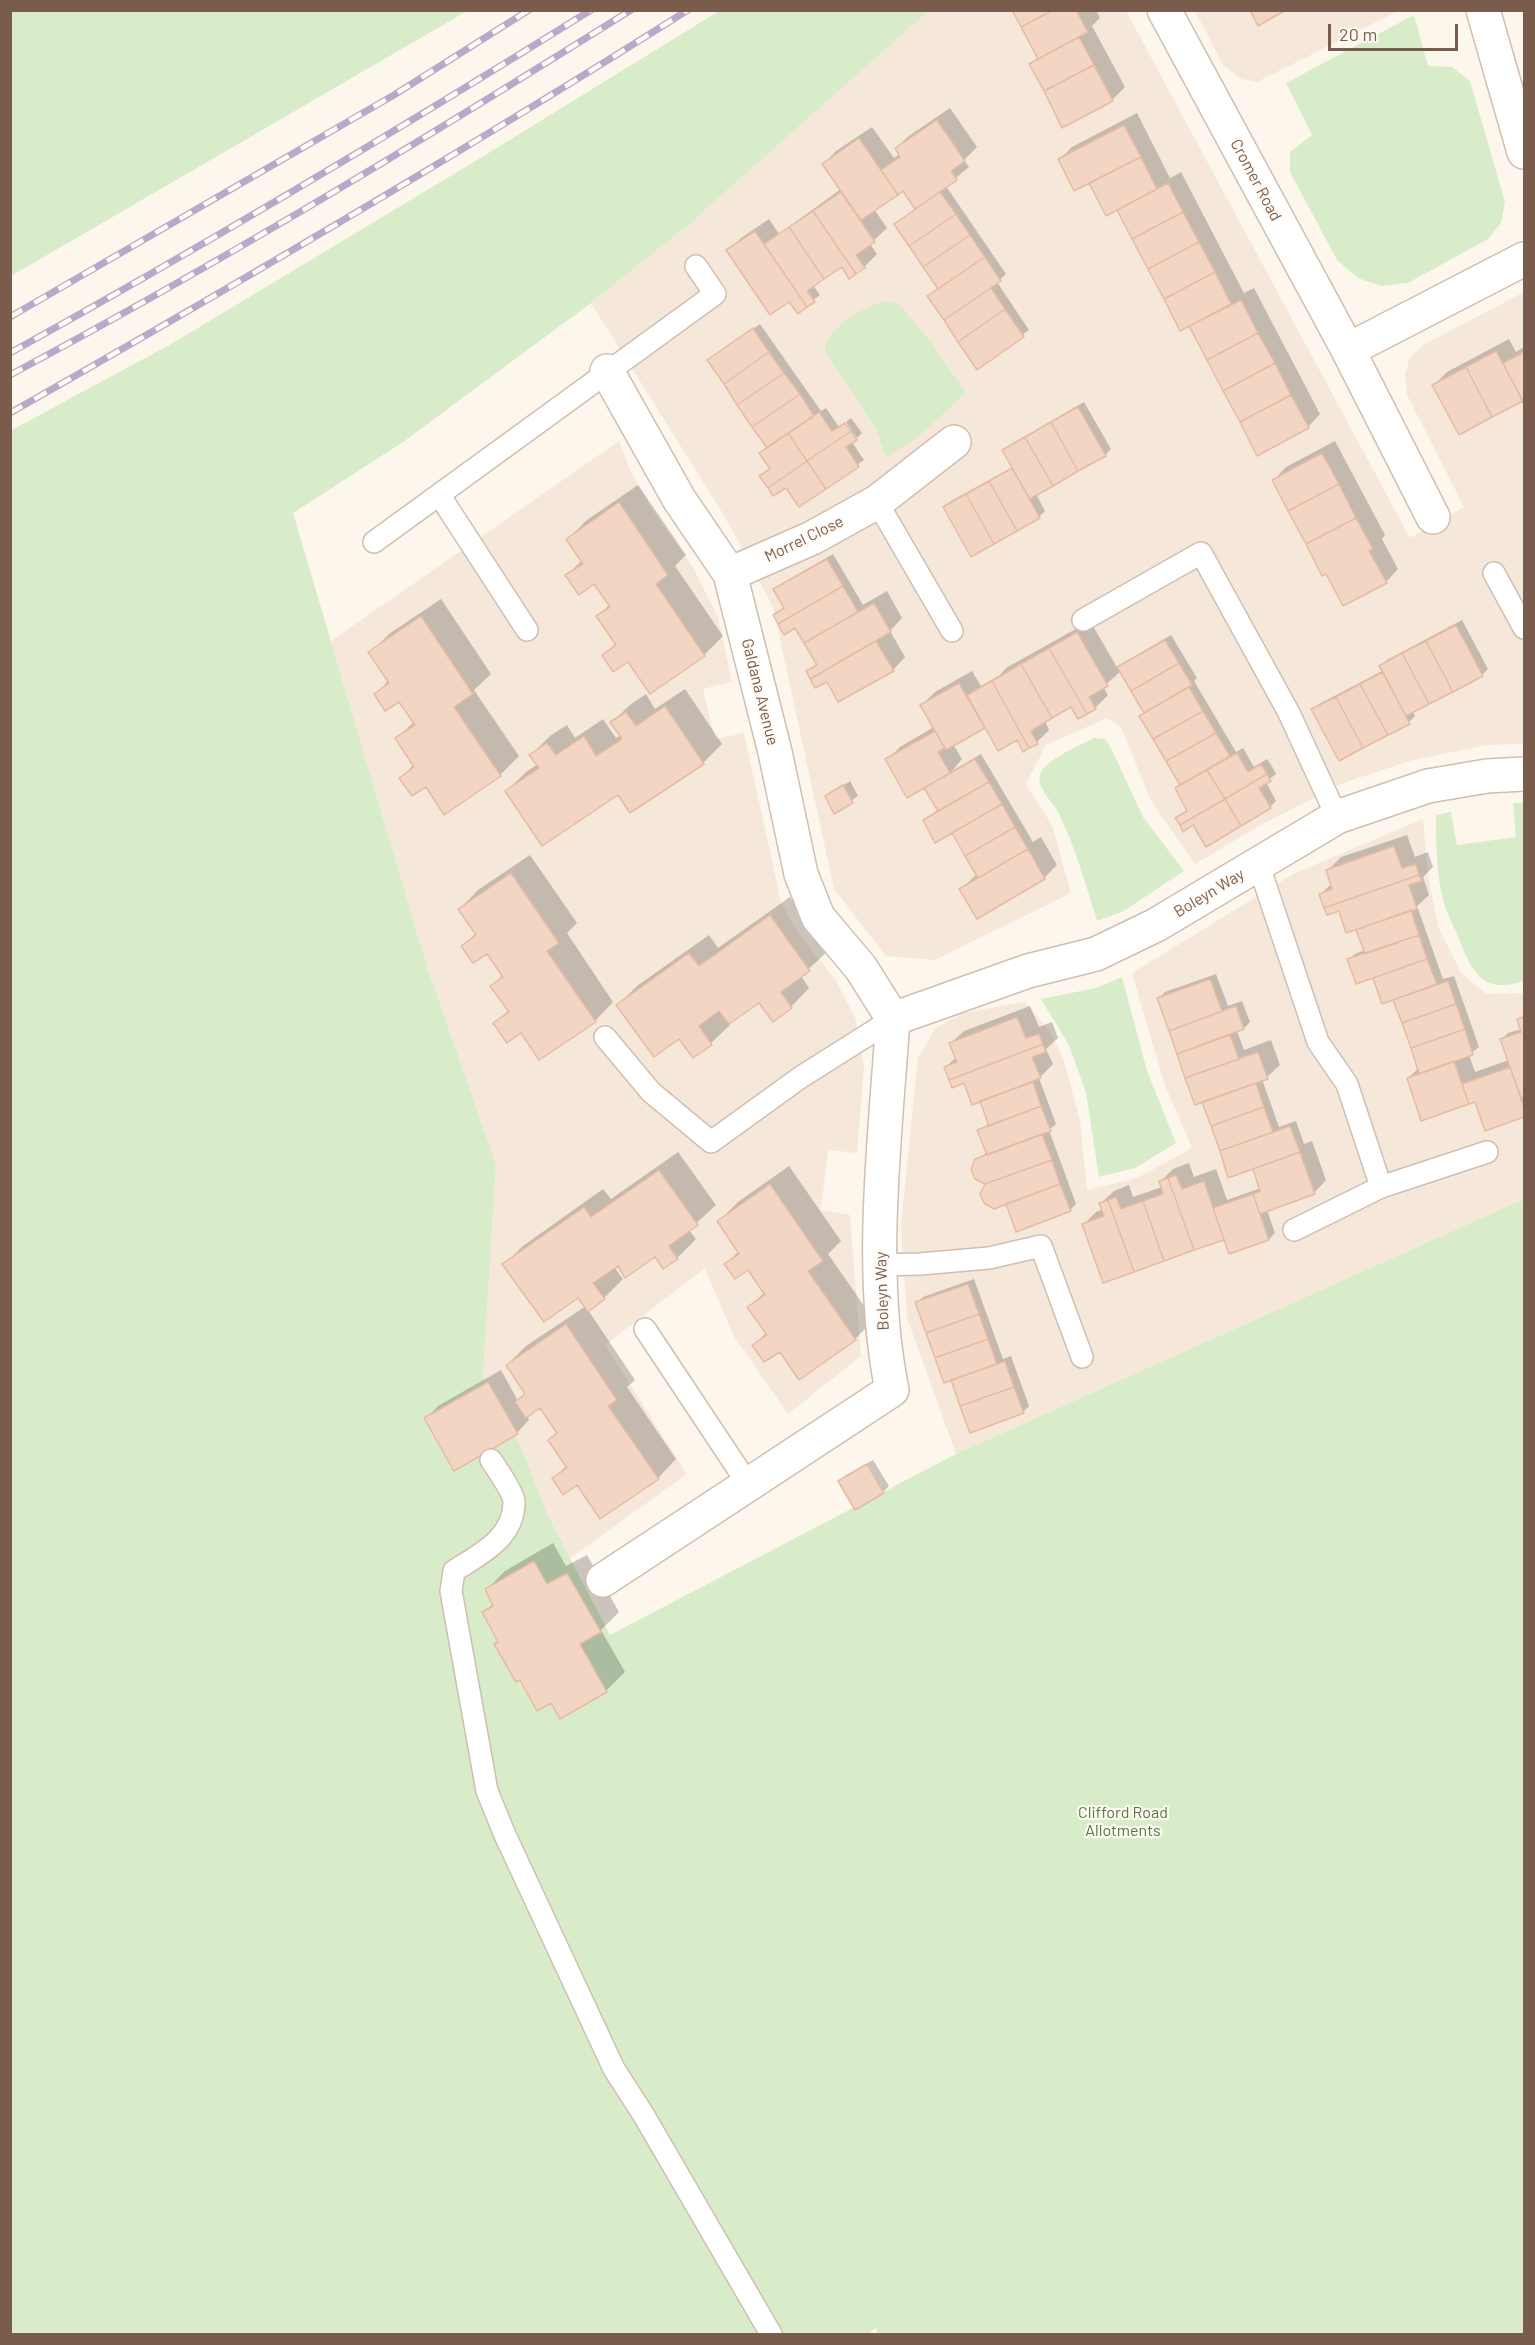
<!DOCTYPE html>
<html>
<head>
<meta charset="utf-8">
<style>
  body { margin:0 }
  #map { position:relative; width:1535px; height:2345px; overflow:hidden; background:#fdf6ec; font-family:Barlow,sans-serif }
  canvas { display:block }
  .frame { position:absolute; inset:0; border:12px solid #7a5c4d; pointer-events:none }
  .scale { position:absolute; left:1328px; top:24px; width:130px; height:27px; box-sizing:border-box; border:3px solid #7a5c4d; border-top:0; padding-left:8px; font-size:18px; line-height:21px; white-space:nowrap; color:#7a5c4d; -webkit-text-stroke:4px #fffaf3; paint-order:stroke }
</style>
</head>
<body>
<div id="map">
<canvas width="1535" height="2345"></canvas>
<div class="frame"></div>
<div class="scale">20 m</div>
</div>
<script>
const context = document.querySelector('canvas').getContext('2d');
context.lineJoin = 'round';
function fillPath(path, color) { context.fillStyle = color; context.fill(path, 'evenodd'); }
function trace(path, color, width, dash) { context.strokeStyle = color; context.lineWidth = width; context.lineCap = dash ? 'butt' : 'round'; context.setLineDash(dash || []); context.stroke(path); }
function write(font, color, halo, rows, align = 'center') {
  context.font = font + ' Barlow,sans-serif'; context.lineWidth = 4.5; context.setLineDash([]); context.textBaseline = 'middle'; context.strokeStyle = halo; context.fillStyle = color; for (const [text, x, y, turn = 0] of rows) {
    context.save(); context.translate(x, y); context.rotate((+turn || 0) * Math.PI / 180); context.textAlign = isNaN(turn) ? turn : align; if (halo) context.strokeText(text, 0, 0); context.fillText(text, 0, 0); context.restore();
  }
}
fillPath(new Path2D(`
  M928,10L1126,11L1410,538L1464,507L1407,395L1405,376L1409,360L1421,346L1524,292V744L1487,745L1413,760L1343,783L1268,821L1195,864L1151,801L1121,727L1107,718L1046,745L1026,784L1052,825L1071,893L935,960L886,956L834,889L773,607L725,517L591,303L688,225Z
  M1195,11H1398L1257,82L1241,79L1223,65Z
  M619,441L629,468L653,511L693,567L718,617L732,682L703,689L715,739L744,733L781,902L798,933L835,979L855,1017L864,1067L857,1153L828,1150L821,1210L850,1215L861,1356L788,1414L733,1335L705,1268L605,1345L687,1474L569,1559L547,1514L521,1446L483,1377L496,1164L428,970L331,641Z
  M1423,819L1428,876L1439,929L1461,973L1487,994L1524,993V1199L956,1454L907,1318L901,1225L918,1058L935,1029L962,1013L1025,1002L1051,1033L1064,1061L1080,1120L1087,1190L1137,1178L1192,1148L1164,1083L1132,973L1295,873Z`), '#f5e8da');
fillPath(new Path2D(`
  M11,10H467V11L11,276Z
  M719,11H928L688,225L591,303L403,442L293,513L428,970L496,1164L483,1377L521,1446L547,1514L610,1635L956,1454L1524,1199V2334H878L876,2328L868,2334H11L10,431L173,343L482,157Z
  M1414,15L1428,66L1452,67L1470,81L1505,202L1501,223L1488,239L1408,283L1381,286L1358,278L1337,260L1290,172V152L1312,135L1286,83Z
  M884,301L898,303L931,342L966,393L918,437L886,457L876,429L825,351C823,330 866,306 884,301Z
  M1094,738L1105,739L1111,748L1143,817L1184,871L1124,911L1097,921C1086,884 1075,847 1058,812C1052,800 1034,787 1041,772C1047,759 1081,745 1094,738Z
  M1513,803H1524V981C1513,985 1495,988 1484,980C1472,972 1465,955 1460,941C1455,929 1448,916 1444,903C1436,875 1436,844 1436,815L1451,812L1457,845L1516,837Z
  M1122,977L1147,1071L1176,1143L1135,1168L1099,1177L1086,1093L1069,1045L1041,999L1096,988Z`), '#d8ecc9');
fillPath(new Path2D(`
  M1014,10H1096L1100,18L1092,26L1125,87L1112,100L1031,64L1038,57Z
  M950,108L977,147L964,160L969,167L946,186L1006,274L997,282L1029,330L977,368L929,297L939,288L896,224L916,208L903,189L874,209L887,228L870,244L877,254L864,267L849,277L842,265L813,285L820,295L798,312L790,300L728,251L741,238L769,219L779,234L841,189L824,164L836,151L872,127L894,158L900,154L896,148L909,136Z
  M1137,113L1170,178L1181,172L1244,293L1254,288L1320,414L1308,427L1190,324L1118,208L1090,181L1059,160L1072,147Z
  M760,324L821,411L826,408L839,427L844,423L855,440L852,442L864,460L800,505L786,486L761,477L771,468L768,447L709,360Z
  M1509,339L1516,352L1524,347V400L1434,385L1447,372Z
  M1084,402L1111,449L1105,455L1036,494L1045,511L1039,517L945,507L951,501L1013,467L1004,451L1010,445Z
  M851,418L862,433L857,438L846,422Z
  M1335,441L1385,535L1382,539L1398,569L1386,582L1274,480L1286,467Z
  M638,485L686,555L675,566L723,636L704,655L629,660L604,655L616,643L598,616L610,604L595,582L567,575L582,560L568,539L587,520Z
  M833,554L863,605L887,591L902,618L890,631L905,657L893,670L827,680L816,686L808,672L817,663L796,626L775,615L785,607L775,590L781,584Z
  M441,599L491,674L474,690L519,756L500,775L426,785L401,778L414,764L397,738L415,721L400,700L376,694L389,680L370,653L389,634Z
  M1462,620L1488,669L1482,675L1413,711L1415,716L1409,722L1340,759L1313,709L1319,704L1384,670L1381,666L1387,660Z
  M1090,621L1118,669L1125,662L1171,635L1197,678L1194,681L1236,752L1243,748L1254,767L1267,759L1273,768L1276,774L1266,782L1276,801L1270,807L1194,823L1177,818L1188,809L1176,789L1181,784L1141,716L1145,713L1121,671L1103,687L1108,695L1095,708L1071,705L1045,721L1049,730L1037,742L1017,738L986,726L953,744L962,759L952,771L981,754L1033,842L1041,837L1057,865L1044,878L961,889L977,874L952,831L925,820L939,809L925,786L887,760L900,747L934,727L922,705L935,692L972,671L981,686L1000,675L1006,668Z
  M685,689L722,744L703,763L618,793L507,791L526,772L538,764L531,755L550,736L567,725L575,738L603,719L616,738L621,735L612,722L631,704L646,694L655,709Z
  M850,781L858,796L835,812L827,796Z
  M1407,835L1415,857L1428,852L1433,867L1423,877L1429,895L1417,906L1443,979L1454,976L1479,1047L1469,1055L1475,1072L1509,1060L1502,1039L1508,1033L1522,1029L1519,1020L1524,1014V1115L1486,1129L1476,1100L1408,1078L1419,1068L1394,998L1374,976L1349,960L1355,954L1365,950L1358,930L1362,926L1321,894L1332,883L1328,870L1341,857Z
  M530,855L577,923L567,933L613,1002L595,1021L522,1030L495,1023L509,1010L492,986L503,975L487,952L463,946L476,933L460,909L478,890Z
  M790,897L828,951L801,976L809,988L791,1007L759,1001L729,1023L730,1025L711,1043L693,1056L679,1037L618,1005L637,986L709,935L718,948Z
  M1216,974L1228,1006L1242,1001L1250,1022L1244,1028L1237,1031L1244,1050L1271,1040L1280,1065L1267,1077L1262,1079L1279,1127L1296,1121L1304,1144L1312,1141L1326,1180L1314,1193L1267,1210L1275,1233L1269,1239L1225,1238L1103,1281L1084,1224L1096,1212L1103,1209L1101,1203L1114,1191L1129,1185L1133,1197L1162,1187L1160,1182L1173,1169L1189,1163L1194,1177L1216,1169L1227,1200L1261,1188L1254,1170L1259,1165L1229,1176L1204,1103L1208,1098L1196,1103L1159,998L1165,992Z
  M1030,1006L1039,1027L1052,1022L1058,1038L1046,1049L1053,1064L1039,1078L1056,1124L1049,1130L1076,1204L1070,1210L1006,1202L987,1184L976,1160L988,1152L979,1130L990,1123L981,1100L965,1081L945,1068L957,1056L951,1043L964,1031Z
  M678,1152L716,1205L689,1230L696,1239L677,1258L664,1267L655,1255L614,1267L623,1279L604,1298L588,1310L635,1380L627,1387L676,1459L658,1478L577,1483L554,1478L567,1465L549,1440L557,1432L540,1406L527,1415L529,1420L517,1433L426,1419L438,1406L501,1370L518,1401L526,1393L507,1365L526,1346L586,1306L579,1296L504,1265L523,1246L603,1189L611,1199Z
  M789,1166L841,1241L828,1254L874,1320L855,1339L800,1378L780,1350L754,1345L767,1332L749,1307L765,1292L749,1268L726,1264L739,1251L719,1221L738,1202Z
  M974,1279L1003,1359L1011,1356L1029,1406L1023,1412L917,1303L923,1297Z
  M873,1460L889,1486L883,1492L840,1481L846,1475Z
  M553,1543L566,1566L587,1555L619,1612L601,1630L625,1672L606,1691L551,1701L499,1641L484,1612L494,1603L486,1590L505,1571Z`), '#0003');
const building = new Path2D(`
  M1012,10H1053L1021,27Z
  M1053,10H1076L1088,32L1038,59L1021,27Z
  M1250,10H1286L1258,26Z
  M1079,37L1094,65L1044,91L1029,64Z
  M1094,65L1113,101L1062,128L1044,91Z
  M937,120L965,161L951,171L957,180L915,209L903,191L898,195L881,170L900,157L895,148Z
  M1124,125L1141,157L1074,191L1058,159Z
  M859,138L898,195L861,220L822,164Z
  M1141,157L1157,189L1106,216L1089,183Z
  M1168,183L1183,212L1132,239L1117,210Z
  M841,192L875,242L856,255L865,268L856,274L813,211Z
  M940,192L956,214L909,246L894,224Z
  M813,211L856,274L849,279L842,267L824,279L789,227Z
  M1183,212L1199,242L1148,269L1132,239Z
  M956,214L970,235L923,267L909,246Z
  M789,227L824,279L807,291L815,302L807,307L764,244Z
  M755,231L807,307L798,314L789,302L770,315L726,250Z
  M970,235L985,257L938,289L923,267Z
  M1199,242L1215,272L1164,299L1148,269Z
  M985,257L1001,281L944,320L927,296Z
  M1215,272L1231,304L1180,331L1164,299Z
  M991,288L1005,309L958,342L944,320Z
  M1241,300L1258,333L1207,360L1189,326Z
  M1005,309L1024,337L977,370L958,342Z
  M753,328L769,352L724,384L707,360Z
  M1258,333L1275,363L1223,391L1207,360Z
  M1496,351L1523,401L1492,417L1466,367Z
  M769,352L784,373L737,405L724,384Z
  M1524,352V404L1503,363Z
  M1275,363L1291,395L1240,422L1223,391Z
  M1466,367L1492,417L1459,435L1432,385Z
  M784,373L800,394L752,427L737,405Z
  M800,394L814,416L767,448L752,427Z
  M1291,395L1309,428L1257,456L1240,422Z
  M1078,407L1106,456L1078,471L1051,422Z
  M819,412L832,431L845,423L851,431L807,461L788,433Z
  M1051,422L1078,471L1053,486L1025,437Z
  M851,431L857,440L846,447L859,467L826,489L807,461Z
  M788,433L807,461L768,488L759,476L770,469L759,453Z
  M1025,437L1053,486L1030,499L1002,450Z
  M1322,453L1339,484L1288,511L1272,480Z
  M807,461L826,489L799,507L786,488L773,496L768,488Z
  M1012,468L1040,518L1017,531L989,481Z
  M989,481L1017,531L994,544L966,494Z
  M1339,484L1356,518L1306,544L1288,511Z
  M966,494L994,544L971,557L943,507Z
  M619,502L668,575L656,584L705,656L650,694L628,662L613,672L602,655L616,645L596,616L610,607L594,584L579,595L565,575L583,564L566,539Z
  M1356,518L1373,549L1369,551L1387,583L1343,606L1326,574L1322,576L1306,544Z
  M827,559L843,586L778,624L773,615L784,608L773,589Z
  M843,586L858,612L804,643L795,628L784,635L778,624Z
  M874,603L891,632L810,679L806,671L817,665L804,643Z
  M421,616L473,694L454,707L501,776L444,815L426,787L412,796L399,778L414,767L395,738L415,725L399,702L385,711L374,694L389,683L368,652Z
  M1456,625L1483,676L1453,692L1426,641Z
  M1077,632L1108,686L1089,697L1096,709L1087,714L1049,648Z
  M1165,640L1179,663L1131,691L1117,667Z
  M876,641L894,671L838,702L827,682L815,688L810,679Z
  M1426,641L1453,692L1429,704L1402,653Z
  M1049,648L1087,714L1078,719L1071,707L1052,718L1021,664Z
  M1402,653L1429,704L1406,716L1379,666Z
  M1179,663L1192,685L1144,713L1131,691Z
  M1021,664L1052,718L1031,731L1038,744L1029,748L992,681Z
  M1383,672L1410,724L1388,735L1360,684Z
  M992,681L1029,748L1023,752L1017,740L998,751L967,695Z
  M959,683L985,728L946,750L920,705Z
  M1360,684L1388,735L1363,748L1336,697Z
  M1189,687L1203,711L1153,739L1139,716Z
  M1336,697L1363,748L1339,761L1311,709Z
  M665,706L704,764L630,813L618,795L542,846L505,791L539,768L529,755L547,743L556,755L584,736L596,756L622,739L610,722L626,712L636,726Z
  M1203,711L1216,733L1166,761L1153,739Z
  M935,731L945,748L938,752L950,773L907,798L885,759Z
  M1216,733L1230,756L1180,785L1166,761Z
  M1237,753L1248,772L1261,764L1267,774L1225,799L1207,770Z
  M975,759L989,782L938,811L924,788Z
  M1207,770L1225,799L1180,825L1175,818L1187,811L1175,788Z
  M1267,774L1271,781L1259,788L1271,808L1241,826L1225,799Z
  M989,782L1002,804L935,843L923,820Z
  M843,785L853,803L834,814L825,796Z
  M1225,799L1241,826L1206,847L1193,825L1183,832L1180,825Z
  M1002,804L1015,827L965,856L952,833Z
  M1015,827L1028,849L978,878L965,856Z
  M1394,846L1402,868L1416,864L1419,875L1324,908L1319,894L1332,889L1326,870Z
  M1028,849L1045,879L977,919L959,889Z
  M511,873L559,943L547,951L596,1022L539,1060L521,1033L507,1043L493,1023L509,1012L490,986L503,977L487,954L473,963L461,946L476,935L458,909Z
  M1419,875L1422,881L1409,885L1417,909L1346,933L1339,911L1327,915L1324,908Z
  M1411,910L1419,935L1365,954L1356,930Z
  M770,915L810,971L781,992L792,1008L773,1022L759,1003L729,1024L719,1011L699,1026L712,1045L693,1058L679,1039L654,1057L616,1005L689,953L699,966Z
  M1419,935L1427,959L1356,984L1347,959Z
  M1427,959L1437,984L1382,1004L1373,978Z
  M1210,979L1222,1011L1169,1031L1157,998Z
  M1448,981L1456,1004L1402,1023L1393,1000Z
  M1456,1004L1465,1029L1411,1048L1402,1023Z
  M1236,1006L1244,1029L1177,1054L1169,1031Z
  M1017,1017L1026,1038L1039,1034L1043,1044L949,1080L944,1067L957,1062L949,1043Z
  M1524,1017V1097L1521,1098L1500,1039L1521,1032L1517,1019Z
  M1465,1029L1473,1055L1419,1074L1411,1048Z
  M1230,1035L1239,1059L1185,1078L1177,1054Z
  M1043,1044L1046,1052L1032,1057L1041,1078L972,1105L964,1083L952,1088L949,1080Z
  M1258,1052L1268,1079L1195,1105L1185,1078Z
  M1454,1061L1469,1104L1421,1121L1407,1078Z
  M1510,1067L1524,1108V1117L1485,1131L1475,1102L1469,1104L1462,1084Z
  M1033,1082L1041,1106L989,1126L980,1101Z
  M1256,1083L1264,1107L1211,1126L1202,1102Z
  M1041,1106L1051,1131L987,1155L977,1130Z
  M1264,1107L1273,1132L1220,1151L1211,1126Z
  M1290,1126L1300,1152L1228,1178L1220,1151Z
  M1042,1134L1052,1160L985,1184L975,1179L971,1169L975,1159Z
  M1300,1152L1315,1194L1260,1214L1253,1194L1260,1191L1253,1169Z
  M1052,1160L1060,1184L994,1209L984,1203L980,1194L985,1184Z
  M659,1170L698,1225L669,1246L678,1259L663,1269L655,1257L625,1278L618,1266L593,1283L605,1299L588,1312L578,1298L544,1322L502,1264L584,1207L591,1217Z
  M1176,1175L1182,1189L1204,1181L1224,1240L1194,1250L1168,1178Z
  M1168,1178L1194,1250L1164,1261L1143,1201L1163,1194L1159,1181Z
  M770,1184L823,1261L808,1271L856,1340L799,1380L780,1352L764,1362L752,1345L767,1335L747,1307L765,1295L748,1270L735,1279L724,1264L739,1254L717,1221Z
  M1060,1184L1071,1211L1016,1232L1006,1204Z
  M1253,1194L1269,1240L1229,1254L1213,1208Z
  M1116,1197L1121,1209L1143,1201L1164,1261L1134,1272L1108,1200Z
  M1108,1200L1134,1272L1103,1283L1082,1224L1104,1216L1099,1203Z
  M968,1284L979,1314L926,1333L915,1302Z
  M979,1314L988,1339L935,1358L926,1333Z
  M566,1324L617,1400L608,1406L659,1479L600,1519L577,1485L563,1495L552,1478L567,1468L548,1440L557,1433L540,1408L526,1418L515,1402L525,1394L506,1365Z
  M988,1339L997,1364L944,1383L935,1358Z
  M1005,1361L1014,1387L960,1406L951,1380Z
  M488,1382L518,1434L454,1471L424,1418Z
  M1014,1387L1024,1413L970,1433L960,1406Z
  M867,1464L884,1493L855,1510L838,1481Z
  M534,1561L547,1584L567,1573L601,1632L580,1644L607,1692L560,1719L551,1703L537,1711L520,1680L516,1682L494,1644L498,1642L482,1612L493,1606L485,1589Z`);
fillPath(building, '#f3d5c3');
trace(building, '#e6bba3', 1.5);
const lane = new Path2D(`
  M440,496L527,630
  M877,502L952,631
  M374,542L715,294L696,266
  M1494,573L1524,628
  M1083,620L1201,553L1289,713L1337,817
  M1258,863L1318,1042L1347,1084L1381,1187
  M605,1037L651,1092L711,1142L801,1077L893,1019
  M1294,1230L1381,1187L1487,1152
  M880,1265L920,1264L989,1258L1041,1246L1082,1357
  M645,1329L748,1484
  M491,1460C497,1469 513,1492 514,1501C515,1538 480,1554 454,1571L451,1591L487,1791L505,1835L614,2069L643,2114L771,2334`);
const street = new Path2D(`
  M1164,10L1348,350L1433,517
  M1483,10L1524,152
  M1348,350L1524,259
  M607,371L679,499L730,574L775,752L801,874L818,917L861,968L893,1019
  M730,574L812,538L877,502L954,442
  M893,1019L1028,971L1096,954L1156,925L1337,817L1428,786L1487,776L1524,774
  M603,1580L892,1390C868,1273 885,1138 893,1019`);
trace(lane, '#d1beb0', 24);
trace(street, '#d1beb0', 36);
trace(lane, '#fff', 21);
trace(street, '#fff', 33);
const rail = new Path2D(`
  M10,317L394,95L529,10
  M10,353C207,244 400,129 591,10
  M10,375C222,262 428,137 631,10
  M10,413C239,283 466,150 688,10`);
trace(rail, '#b9a8c9', 7);
trace(rail, '#fffaf3', 4.5, [14]);
write('16px', '#7a5c4d', '#fffaf3', [
  ["Cromer Road",1256,180,62],
  ["Morrel Close",804,539,-26],
  ["Galdana Avenue",760,692,76],
  ["Boleyn Way",1209,893,-31],
  ["Boleyn Way",882,1291,-92]
]);
write('16px', '#537a41', '#fffaf3', [
  ["Clifford Road",1123,1813],
  ["Allotments",1123,1831]
]);
</script>
</body>
</html>
